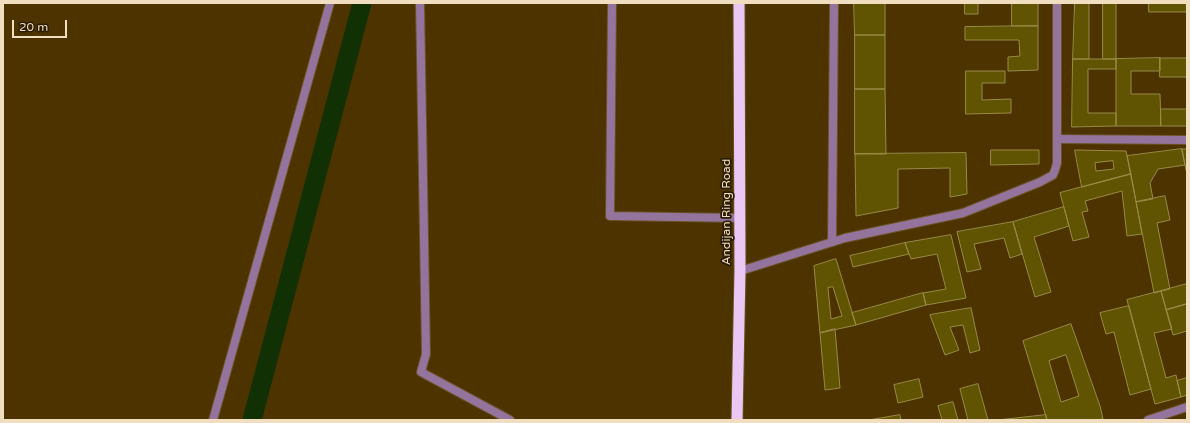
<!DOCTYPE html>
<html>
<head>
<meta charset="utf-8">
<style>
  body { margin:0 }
  #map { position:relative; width:1190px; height:423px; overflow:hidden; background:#4c3300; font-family:"Varela Round",sans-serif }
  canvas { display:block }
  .frame { position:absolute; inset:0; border:4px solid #f1ddbf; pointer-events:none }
  .scale { position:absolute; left:12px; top:20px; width:55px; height:18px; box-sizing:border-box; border:2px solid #f1ddbf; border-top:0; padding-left:5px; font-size:12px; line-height:14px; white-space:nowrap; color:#f1ddbf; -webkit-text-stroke:3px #2b1d03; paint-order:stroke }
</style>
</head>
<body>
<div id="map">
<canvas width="1190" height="423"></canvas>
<div class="frame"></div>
<div class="scale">20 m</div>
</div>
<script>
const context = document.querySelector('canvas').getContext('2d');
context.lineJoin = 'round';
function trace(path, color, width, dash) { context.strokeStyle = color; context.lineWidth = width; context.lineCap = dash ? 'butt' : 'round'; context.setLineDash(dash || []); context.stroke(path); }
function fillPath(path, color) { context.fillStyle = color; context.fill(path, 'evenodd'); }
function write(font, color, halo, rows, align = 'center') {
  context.font = font + ' "Varela Round",sans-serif'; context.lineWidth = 3.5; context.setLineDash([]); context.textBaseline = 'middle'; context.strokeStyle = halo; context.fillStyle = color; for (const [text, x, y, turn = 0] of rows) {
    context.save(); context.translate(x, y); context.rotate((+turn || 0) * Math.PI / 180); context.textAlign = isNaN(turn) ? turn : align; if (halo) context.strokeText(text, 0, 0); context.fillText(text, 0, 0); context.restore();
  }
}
trace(new Path2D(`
  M252,420L362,3`), '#113105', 19);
const building = new Path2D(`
  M854,3H885V35H855Z
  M965,3H978V14H965Z
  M1012,3H1038V26H1012Z
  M1075,3H1089V59H1073Z
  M1103,3H1116V59H1103Z
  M1149,3H1187V12H1149Z
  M1038,26V70L1008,71V57L1020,56L1019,40H965V27Z
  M855,35H885V89H855Z
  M1160,58H1187V77H1160Z
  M1160,58V71H1131V94H1160L1161,126H1116V59Z
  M1073,59H1116V69H1088V113H1116V126L1072,127Z
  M966,71H1005V83H982V100L1011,99V113L966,114Z
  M855,89H885L886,154H855Z
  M1161,109H1187V126H1161Z
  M1182,149L1185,165L1158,169L1150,183L1153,199L1136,202L1127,156Z
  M1182,149H1187V174L1185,165Z
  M991,150H1039V164L991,165Z
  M1075,150L1126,151L1131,174L1082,187ZM1113,161L1114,169L1096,171L1095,163Z
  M966,153L967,194L950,197V168L898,169V208L856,216L855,154Z
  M1131,174L1142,234L1127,236L1122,191L1085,201L1088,211L1082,212L1089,237L1073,241L1060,193Z
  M1165,196L1170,220L1157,223L1170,289L1154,293L1136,202Z
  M1064,207L1069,226L1034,237L1051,292L1035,297L1013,222Z
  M1013,222L1022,254L1010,258L1004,238L974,244L981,269L967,272L957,232Z
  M951,235L966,298L926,305L923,293L946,289L937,254L911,259L905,243Z
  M905,243L909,254L853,267L850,256Z
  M836,259L856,325L820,333L814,266ZM833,287L842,316L831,319L828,288Z
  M1187,284V304L1166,310L1161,291Z
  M1161,291L1172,329L1154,333L1166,378L1176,375L1181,397L1155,404L1127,300Z
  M923,293L926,305L856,325L852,313Z
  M1187,304V331L1173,335L1166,310Z
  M1129,306L1151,389L1130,395L1114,332L1106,334L1100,313Z
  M971,308L980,350L970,353L963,325L950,327L959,350L945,355L930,315Z
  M1071,324L1100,406L1103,419L1096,420H1047L1023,341ZM1066,355L1079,396L1061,402L1049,361Z
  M835,329L840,388L825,390L820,333Z
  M1187,378V395L1181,397L1177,381Z
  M919,379L923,397L898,403L894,385Z
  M978,384L988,420H968L960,389Z
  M953,402L958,420H942L938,406Z
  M900,415L901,420H869Z
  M1046,415L1047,420H998Z`);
fillPath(building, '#605302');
trace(building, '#988b46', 1);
const service = new Path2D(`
  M420,3L426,354L421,372L510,420
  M612,3L610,216L740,218
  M1058,139L1187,140
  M832,242L834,3
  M213,420L330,3`);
const minor = new Path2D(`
  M740,271L845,238L963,213L1040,182L1053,175L1055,170L1057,163V3
  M1148,420L1187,407`);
const trunk = new Path2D(`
  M737,420L740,271L739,3`);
trace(service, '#6a5222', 10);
trace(minor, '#6a5222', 10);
trace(trunk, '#6a5222', 13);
trace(service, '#94739d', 8);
trace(minor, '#94739d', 8);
trace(trunk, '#ebc8f4', 11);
write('12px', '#f1ddbf', '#2b1d03', [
  ["Andijan Ring Road",727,212,-90]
]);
</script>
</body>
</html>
